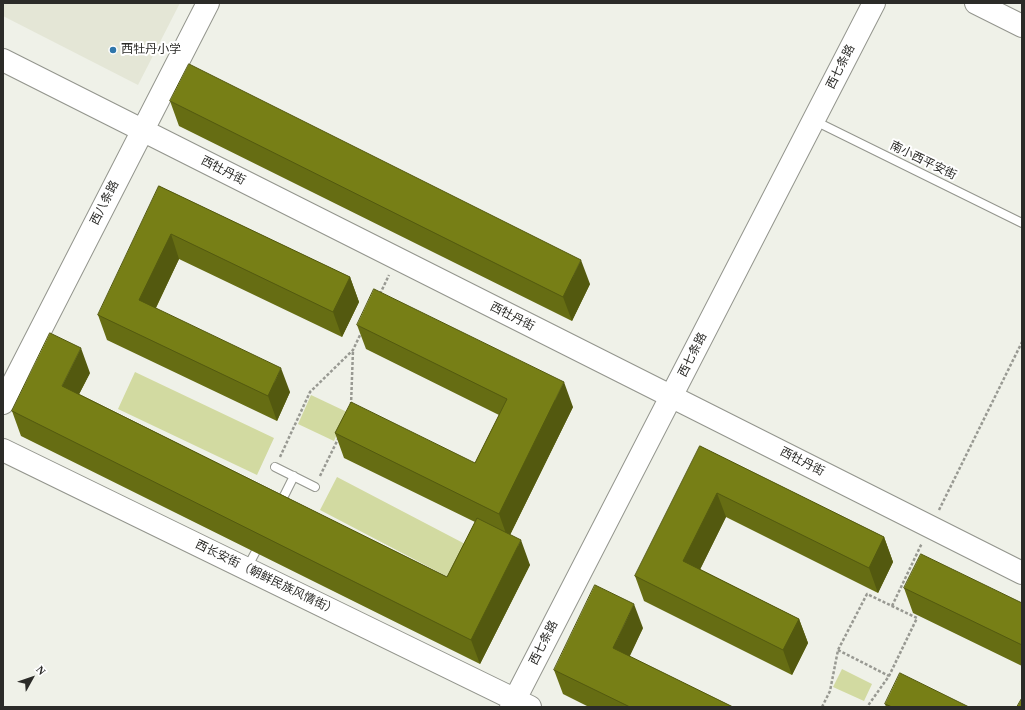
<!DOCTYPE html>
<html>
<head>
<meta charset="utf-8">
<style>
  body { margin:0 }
  #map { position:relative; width:1025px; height:710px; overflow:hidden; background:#eff1e8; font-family:"Times New Roman",serif }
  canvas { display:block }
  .frame { position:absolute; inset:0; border:4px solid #2b2b28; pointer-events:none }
  .north { position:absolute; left:12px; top:658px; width:40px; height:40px; -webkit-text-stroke:3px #fff; paint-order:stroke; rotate:50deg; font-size:11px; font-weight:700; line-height:16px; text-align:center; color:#2b2b28 }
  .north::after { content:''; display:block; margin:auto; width:14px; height:18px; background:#2b2b28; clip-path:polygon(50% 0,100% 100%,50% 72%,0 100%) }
</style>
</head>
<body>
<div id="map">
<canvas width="1025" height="710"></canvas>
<div class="frame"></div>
<div class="north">N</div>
</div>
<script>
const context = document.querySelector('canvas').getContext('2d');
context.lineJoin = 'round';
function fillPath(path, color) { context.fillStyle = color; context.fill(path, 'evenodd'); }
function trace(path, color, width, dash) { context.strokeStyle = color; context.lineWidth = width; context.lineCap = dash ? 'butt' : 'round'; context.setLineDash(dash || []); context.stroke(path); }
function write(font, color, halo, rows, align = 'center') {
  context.font = font + ' "Times New Roman","Noto Sans SC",serif'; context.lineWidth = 4; context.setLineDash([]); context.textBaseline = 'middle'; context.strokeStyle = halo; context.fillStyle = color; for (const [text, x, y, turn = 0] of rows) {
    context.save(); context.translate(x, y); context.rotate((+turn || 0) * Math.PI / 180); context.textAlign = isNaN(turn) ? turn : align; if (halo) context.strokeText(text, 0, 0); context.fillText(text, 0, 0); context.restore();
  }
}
fillPath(new Path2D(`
  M3,3H180L138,85L3,16Z`), '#e4e6d6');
fillPath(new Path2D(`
  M135,372L274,438L257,475L118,409Z
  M311,395L347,412L334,441L298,424Z
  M337,477L467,545L450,578L320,510Z
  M842,669L872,684L864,701L833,687Z`), '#d2daa1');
const lane = new Path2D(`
  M815,121L1022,223
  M275,467L315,487
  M279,506L294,476
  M247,568L256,551`);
const secondary = new Path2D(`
  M976,3L1022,26
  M3,60L1022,573
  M3,403L208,3
  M3,450L530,707
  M511,707L874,3`);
trace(lane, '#93958d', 10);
trace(secondary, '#93958d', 24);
trace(new Path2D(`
  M380,294L389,275
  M351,405L353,350
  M280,457L310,392L353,350L361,333
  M320,476L339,437
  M939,510L1022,342
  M892,606L922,543
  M838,650L889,676
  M822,707L830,691L838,650L867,594L917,618L889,676L867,707`), '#989992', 2.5, [3, 2]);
trace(lane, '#fff', 8);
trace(secondary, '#fff', 22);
fillPath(new Path2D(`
  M170,101L590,284L572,321L179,126Z
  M159,186L350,277L359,302L342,337L179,259L156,308L290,392L277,421L107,340L98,315Z
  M357,325L573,407L510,535L530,565L480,664L21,436L12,411L90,373L79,394L447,577L475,522L344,458L335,433L475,463L499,415L366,349Z
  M700,446L884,537L893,562L878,593L726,517L700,569L799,619L808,643L792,675L644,601L635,576Z
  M904,588L1022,603V666L913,613Z
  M643,628L629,656L733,707H589L563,694L554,670Z
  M885,704L969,707H886Z`), '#666d13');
fillPath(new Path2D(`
  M171,234L179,259L148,324L139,300Z
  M581,260L590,284L572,321L563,297Z
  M350,277L359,302L342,337L333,312Z
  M81,348L90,373L71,410L62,386Z
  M281,368L290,392L277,421L268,396Z
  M564,382L573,407L508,539L499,514Z
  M717,493L726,517L692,586L683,561Z
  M884,537L893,562L878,593L869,568Z
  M521,540L530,565L480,664L471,640Z
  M634,604L643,628L622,673L613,648Z
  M799,619L808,643L792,675L783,650Z`), '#53590f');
const building = new Path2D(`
  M189,64L581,260L563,297L170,101Z
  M159,186L350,277L333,312L171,234L139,300L281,368L268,396L98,315Z
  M374,289L564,382L499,514L335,433L351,402L475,463L507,399L357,325Z
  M50,333L81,348L62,386L447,577L477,518L521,540L471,640L12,411Z
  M700,446L884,537L869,568L717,493L683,561L799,619L783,650L635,576Z
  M921,554L1022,603V645L904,588Z
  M595,585L634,604L613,648L733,707H630L554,670Z
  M900,673L969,707H892L885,704Z
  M1022,698V707H1017Z`);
fillPath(building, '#777f16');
trace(building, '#53590f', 1);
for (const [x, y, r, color] of [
  [113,50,4,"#2f76ab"]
]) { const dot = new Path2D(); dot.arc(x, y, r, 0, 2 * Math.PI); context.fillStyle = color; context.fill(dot); trace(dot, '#fff', 1.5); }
write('12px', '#2b2b28', '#fff', [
  ["西牡丹小学",121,50]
], 'left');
write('12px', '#2b2b28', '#fff', [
  ["西七条路",841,67,-63],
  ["南小西平安街",923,161,26],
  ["西牡丹街",223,171,27],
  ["西八条路",105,203,-63],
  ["西牡丹街",512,317,27],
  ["西七条路",693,355,-63],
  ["西牡丹街",802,462,27],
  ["西长安街（朝鲜民族风情街）",266,578,26],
  ["西七条路",544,643,-63]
]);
</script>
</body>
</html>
